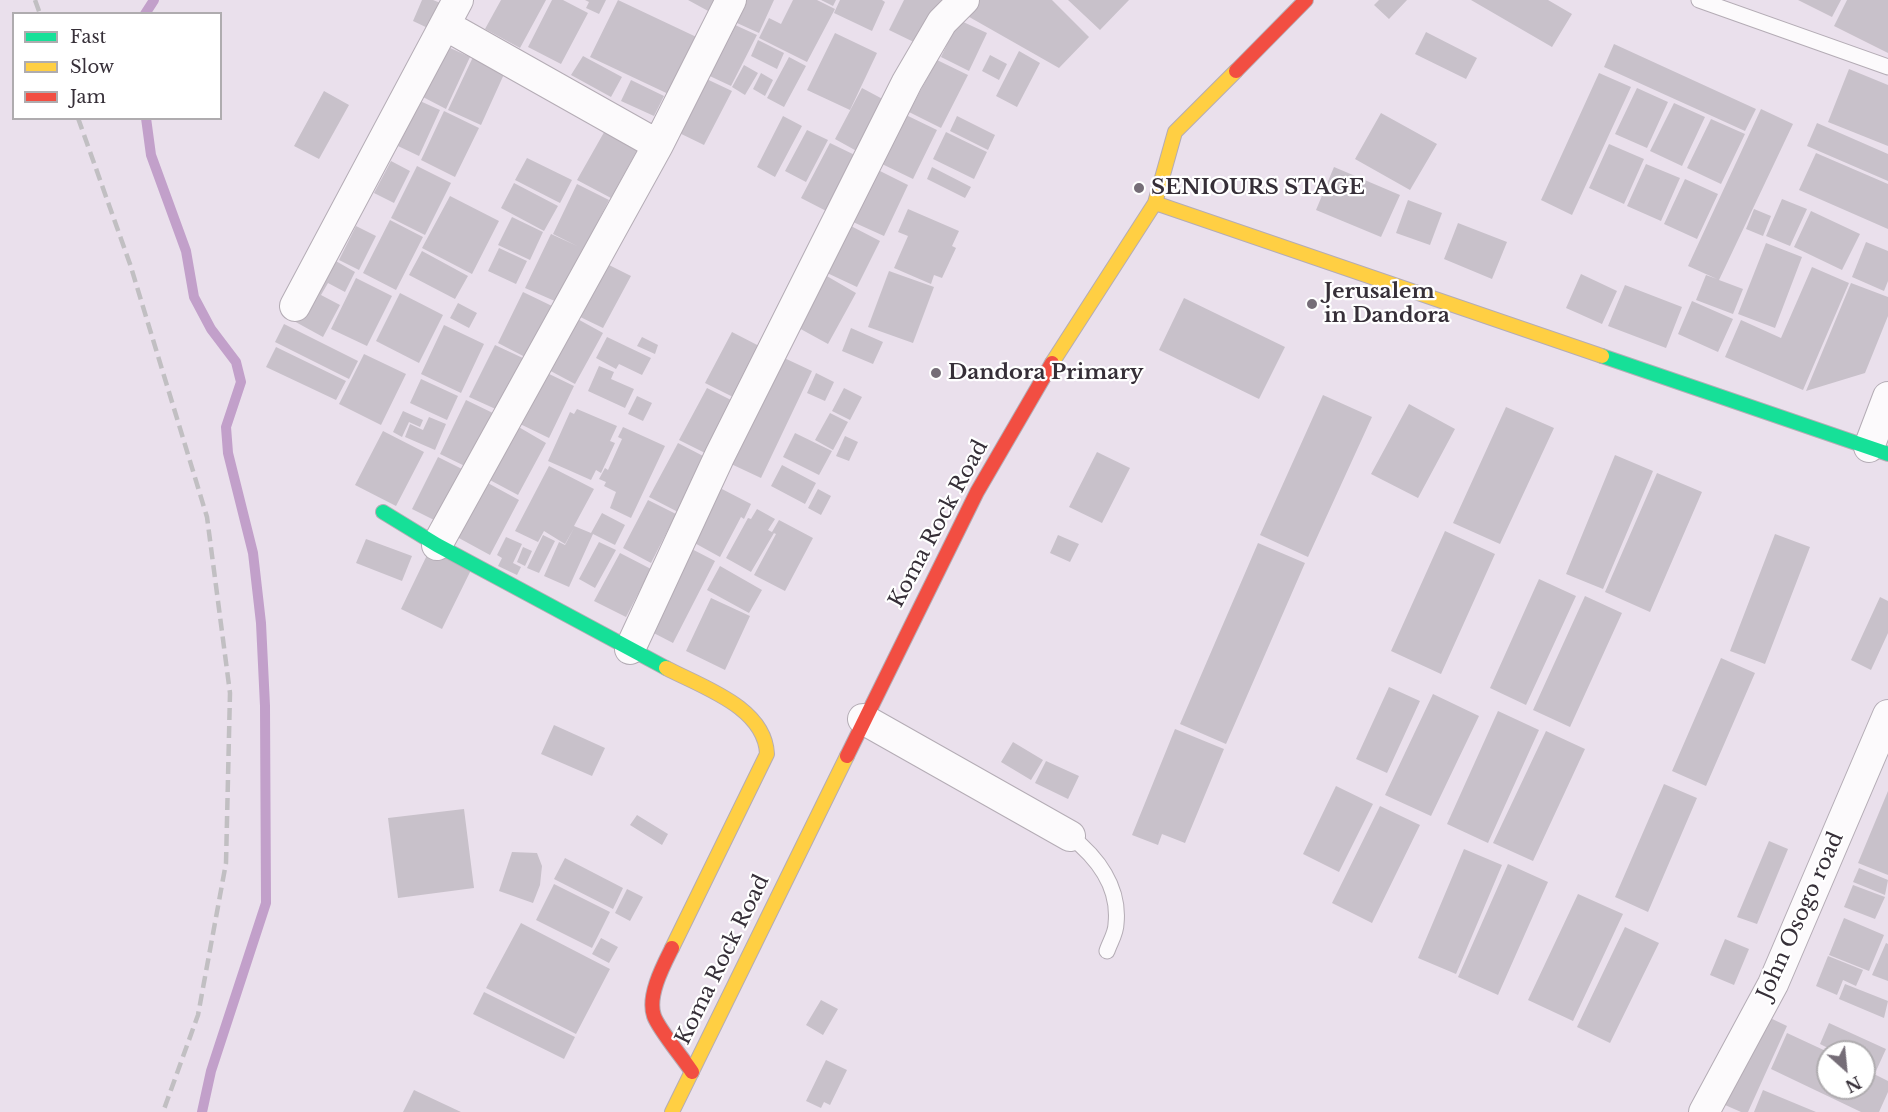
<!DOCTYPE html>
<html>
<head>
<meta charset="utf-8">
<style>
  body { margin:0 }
  #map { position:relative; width:1888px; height:1112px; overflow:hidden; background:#eae0ec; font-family:"Libre Baskerville",serif }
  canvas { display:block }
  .legend { position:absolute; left:12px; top:12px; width:210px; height:108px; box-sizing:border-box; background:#fff; border:2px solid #afacaf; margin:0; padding:8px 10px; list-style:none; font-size:18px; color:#362f38 }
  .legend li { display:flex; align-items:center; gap:12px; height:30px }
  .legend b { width:30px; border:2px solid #afacaf }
  .north { position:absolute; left:1816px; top:1040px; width:60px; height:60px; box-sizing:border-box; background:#fff; border:2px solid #afacaf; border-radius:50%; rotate:153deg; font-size:16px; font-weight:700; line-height:24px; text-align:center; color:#362f38 }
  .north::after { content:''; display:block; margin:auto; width:21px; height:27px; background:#756d77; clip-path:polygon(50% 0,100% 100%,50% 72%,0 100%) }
</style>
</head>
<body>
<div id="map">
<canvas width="1888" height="1112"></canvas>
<ul class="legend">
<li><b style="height:8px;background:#16e098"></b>Fast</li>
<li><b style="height:8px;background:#ffcf43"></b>Slow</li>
<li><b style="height:8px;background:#f24e42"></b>Jam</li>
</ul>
<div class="north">N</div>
</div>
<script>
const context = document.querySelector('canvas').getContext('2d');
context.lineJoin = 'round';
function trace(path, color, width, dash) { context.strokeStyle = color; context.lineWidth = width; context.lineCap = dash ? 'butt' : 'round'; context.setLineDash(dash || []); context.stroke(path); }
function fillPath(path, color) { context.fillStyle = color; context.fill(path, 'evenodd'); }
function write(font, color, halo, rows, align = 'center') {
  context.font = font + ' "Libre Baskerville",serif'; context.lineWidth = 4.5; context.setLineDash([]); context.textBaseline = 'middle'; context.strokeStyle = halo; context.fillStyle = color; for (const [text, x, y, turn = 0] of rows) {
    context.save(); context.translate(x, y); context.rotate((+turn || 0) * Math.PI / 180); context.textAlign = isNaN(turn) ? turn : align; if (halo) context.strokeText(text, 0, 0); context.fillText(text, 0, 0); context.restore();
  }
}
trace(new Path2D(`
  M145,14L154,0
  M146,118L151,155L186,251L194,297L211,329L236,362L241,382L226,427L228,453L253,553L261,623L265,706L266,903L211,1071L202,1112`), '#c2a0ca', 10);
fillPath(new Path2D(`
  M422,0H433L443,4L432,30L413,21Z
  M501,0H546L520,48L485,29Z
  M552,0H563L588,13L561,64L528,47Z
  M585,0H606L599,14L586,8L589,2Z
  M618,0L707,42L679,99L590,57Z
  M688,0H716L710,12Z
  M734,0H774L759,33L726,18Z
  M793,0H817L835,9L807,62L759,38L769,18L781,24Z
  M821,0H836L833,6Z
  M840,0H882L885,2L872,31L834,13Z
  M904,0H946L922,46L889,30Z
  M978,0H1052L1089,37L1059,68L964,14Z
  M1068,0H1129L1100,30Z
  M1379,0H1407L1389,19L1374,5Z
  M1471,0H1548L1572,14L1552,47Z
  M1798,0H1841L1832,17Z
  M1847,0H1888V53L1834,26Z
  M722,19L757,35L731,86L697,70Z
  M959,20L987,33L969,71L941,57Z
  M1426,32L1477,58L1466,79L1415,54Z
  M835,33L877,53L850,110L807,90Z
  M758,40L784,53L777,69L751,56Z
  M1614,44L1756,109L1745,131L1604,67Z
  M448,47L470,57L446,109L423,97Z
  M1019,51L1040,63L1017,107L996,96Z
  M990,55L1007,64L999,80L982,71Z
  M583,56L622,77L611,97L571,75Z
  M473,57L505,72L481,125L448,110Z
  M789,57L806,66L784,107L767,98Z
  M937,60L968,75L941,128L909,112Z
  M744,65L758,73L745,95L732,87Z
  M1849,69L1888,85V146L1828,122Z
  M761,73L773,80L765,96L753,89Z
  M1599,73L1631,87L1572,215L1541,200Z
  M696,74L732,91L704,145L669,128Z
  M631,80L664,96L654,116L621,101Z
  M862,88L890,103L862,154L835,139Z
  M1637,88L1668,102L1647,148L1615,134Z
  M324,91L349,105L319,159L294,146Z
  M420,101L440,110L419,156L398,146Z
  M1674,103L1705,117L1682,166L1650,151Z
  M1761,109L1793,124L1719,280L1743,289L1733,314L1696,300L1706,275L1717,279L1688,266Z
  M444,111L479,128L455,177L421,160Z
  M1381,113L1437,144L1410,190L1355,159Z
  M906,115L937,130L913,179L882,164Z
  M783,116L802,126L775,177L757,167Z
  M957,116L995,135L988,150L950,131Z
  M1711,119L1745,134L1721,184L1687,168Z
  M1817,123L1888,154V181L1807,146Z
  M607,127L640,145L611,198L577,180Z
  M807,130L828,140L806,182L785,171Z
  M946,132L987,152L974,179L933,159Z
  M830,143L863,159L834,215L801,198Z
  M1609,144L1644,159L1624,204L1589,188Z
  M1816,153L1888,184V229L1799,190Z
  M527,158L572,180L560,203L515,180Z
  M391,161L410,171L394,203L374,193Z
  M1646,164L1680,178L1661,221L1627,206Z
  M417,166L451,183L425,235L391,218Z
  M932,167L971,187L965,198L927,179Z
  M1334,167L1400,195L1381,237L1316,210Z
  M878,170L908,185L884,236L853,222Z
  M1685,179L1718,194L1697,239L1664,224Z
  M514,183L558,206L544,231L501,208Z
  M577,184L609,200L557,302L525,288L551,234L577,246L553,234Z
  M450,196L499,221L472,274L422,248Z
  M1782,199L1807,209L1790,246L1766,236Z
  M1408,200L1442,213L1430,245L1396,233Z
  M908,209L959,231L952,246L956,248L942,278L934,275L931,284L894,268L908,236L898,232Z
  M1754,209L1771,216L1763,236L1746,229Z
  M1811,211L1860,234L1842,270L1794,247Z
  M512,217L543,232L530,260L498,245Z
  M390,220L423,237L396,290L363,273Z
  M1458,223L1507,242L1492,279L1444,259Z
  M849,225L880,241L857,287L825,272Z
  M356,226L376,236L359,270L339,260Z
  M1866,242L1888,251V281L1884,291L1852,277Z
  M1766,243L1802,257L1775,328L1738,314Z
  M499,248L527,261L516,284L488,271Z
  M422,251L468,276L455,299L409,275Z
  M327,256L355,272L345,292L328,283L321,295L340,305L323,337L292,320Z
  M601,261L631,276L603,328L574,314Z
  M1812,267L1849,283L1803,390L1725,357L1741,320L1781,338Z
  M889,271L934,287L913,343L868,327Z
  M1581,274L1617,291L1602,324L1566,308Z
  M825,275L856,293L828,344L797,327Z
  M356,278L392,296L367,346L331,329Z
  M1851,283L1888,297V316L1865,373L1806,391Z
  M1625,285L1682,307L1666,348L1608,326Z
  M523,292L552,306L527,358L498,343Z
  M400,293L443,315L419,363L376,341Z
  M1184,298L1285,347L1259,399L1159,350Z
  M1692,301L1733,319L1718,352L1678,334Z
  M458,303L477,313L469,328L450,318Z
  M574,317L603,333L575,384L545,368Z
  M284,324L358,361L349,379L275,342Z
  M444,325L484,344L461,393L421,374Z
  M851,328L883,342L873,364L842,351Z
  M732,332L763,348L737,399L705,383Z
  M607,337L651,358L642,375L619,364L616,369L596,358Z
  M642,337L658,345L655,354L637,346Z
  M495,345L525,359L500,411L469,397Z
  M276,347L346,381L336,400L266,367Z
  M364,354L406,374L381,425L339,404Z
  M780,356L812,371L761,478L729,463Z
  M599,366L614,372L611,379L634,389L625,408L588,391Z
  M543,371L574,386L549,438L518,423Z
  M816,373L834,382L825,401L807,393Z
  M421,379L458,396L447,420L410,403Z
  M707,388L735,402L707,454L679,440Z
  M844,388L862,397L850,420L832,411Z
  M1323,395L1372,417L1308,557L1260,535Z
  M637,396L652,403L643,421L628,414Z
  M466,400L497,415L471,469L440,454Z
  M1409,404L1455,429L1418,498L1371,474Z
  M1506,407L1554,428L1500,544L1453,523Z
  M577,409L617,426L610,441L615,443L601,473L596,470L591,480L548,461L570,412L574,414Z
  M403,411L423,420L420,427L409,422L402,437L393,432Z
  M830,413L848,422L833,450L815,440Z
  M429,417L446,424L435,450L405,437L410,424L423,430Z
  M517,426L546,443L518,495L488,479Z
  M623,427L665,446L631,518L610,508L616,492L604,486L606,482L599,479L605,468L608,470L622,439L618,437Z
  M383,431L424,452L396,506L355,485Z
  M795,433L832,451L819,475L783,457Z
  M845,436L858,442L849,461L836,456Z
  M678,443L707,458L678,512L649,497Z
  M1097,452L1130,468L1102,523L1069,507Z
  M1615,455L1653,471L1603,589L1566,574Z
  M438,457L468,472L442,524L412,509Z
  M782,465L816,483L805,504L771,486Z
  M549,466L594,489L574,526L591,533L602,513L625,525L615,545L593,534L569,587L544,576L559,542L565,545L574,528L565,544L544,531L538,542L515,531Z
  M1657,473L1702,492L1650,612L1605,592Z
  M486,482L519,500L490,555L457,537Z
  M720,488L751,504L744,519L741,517L720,557L691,541Z
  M818,489L831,496L821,515L808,508Z
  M648,500L676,514L651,563L623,548Z
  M757,509L775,519L768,530L774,533L751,572L726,558L748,518L751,519Z
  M779,520L813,538L785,591L754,575L776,534L772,532Z
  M1445,531L1495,554L1441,674L1391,651Z
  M1775,534L1810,547L1765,664L1730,651Z
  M543,535L555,541L539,573L527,568Z
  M1058,535L1079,544L1070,562L1050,553Z
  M506,537L522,544L513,563L521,567L517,575L498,566L502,558L497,555Z
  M366,539L412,556L402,581L356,563Z
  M599,542L616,550L595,588L579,579Z
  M1258,543L1305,563L1226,744L1180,724Z
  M686,546L715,561L673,643L644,628Z
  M523,547L532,551L525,566L517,562Z
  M429,551L471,570L442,629L401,609Z
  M620,553L651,569L626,617L594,601Z
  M720,566L762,590L749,613L707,590Z
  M1539,579L1576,596L1526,705L1490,688Z
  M1585,596L1622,613L1570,727L1533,710Z
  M1880,597L1888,601V633L1871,670L1851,660Z
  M711,598L750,616L725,670L686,651Z
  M1721,658L1755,673L1706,786L1672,771Z
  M1389,687L1420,701L1387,773L1356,759Z
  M1433,694L1479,716L1431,816L1385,795Z
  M1498,711L1539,730L1488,843L1447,824Z
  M554,725L605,748L592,776L541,754Z
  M1175,729L1224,749L1185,843L1162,834L1158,845L1132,835Z
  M1546,731L1585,749L1533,861L1493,843Z
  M1013,742L1043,760L1031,780L1001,762Z
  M1046,761L1079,776L1068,799L1035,783Z
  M1664,784L1697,798L1648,912L1615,897Z
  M1336,786L1373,804L1339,872L1303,854Z
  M1888,791V875L1858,863Z
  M1380,806L1420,825L1372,923L1332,903Z
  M464,809L474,888L398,898L388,818Z
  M637,815L668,834L662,845L630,825Z
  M1769,841L1788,849L1757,924L1737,917Z
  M1464,849L1502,865L1456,974L1418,958Z
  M512,852L537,853L542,866L540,885L533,903L499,891Z
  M565,858L623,888L613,909L554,879Z
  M1508,864L1548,882L1498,995L1458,977Z
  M1859,868L1888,880L1885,895L1853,882Z
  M554,884L610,912L592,948L536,920Z
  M1853,885L1885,897L1875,919L1844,907Z
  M627,889L643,897L630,921L615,913Z
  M1578,894L1623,914L1573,1021L1528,1000Z
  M1844,918L1884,935L1869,971L1829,955Z
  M521,923L610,969L576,1034L486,988Z
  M1625,927L1659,943L1610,1043L1577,1027Z
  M601,938L618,947L609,963L592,954Z
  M1725,939L1749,949L1734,985L1710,975Z
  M1886,943L1888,944V981L1872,975Z
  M1828,956L1863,970L1856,986L1843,980L1837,995L1816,986Z
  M1845,984L1888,1001L1884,1018L1839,999Z
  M484,992L575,1037L564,1059L473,1014Z
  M821,1000L838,1009L823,1035L806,1025Z
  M1766,1016L1787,1026L1748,1112H1741L1725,1105Z
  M1829,1023L1886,1049L1876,1071L1864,1065V1052H1836L1820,1044Z
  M1787,1033L1828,1052V1088H1864V1069L1888,1081V1092L1879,1112H1861L1771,1069Z
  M826,1060L847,1070L830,1105L824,1102L821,1108L806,1101Z
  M414,1090L461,1112H403Z
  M1763,1090L1816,1112H1754Z`), '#c8c1ca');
const lane = new Path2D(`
  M1699,0L1888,67
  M1070,836C1097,857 1120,887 1116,924C1116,933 1110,942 1107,951`);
const street = new Path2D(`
  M445,25L658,145
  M295,306L458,0
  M1869,447L1888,397
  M437,545L658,145L731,0
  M630,649L720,455L907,82L942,22L964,0
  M863,719L1070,836
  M1704,1112L1773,984L1888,715`);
const fast = new Path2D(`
  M1602,356L1888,454
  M383,512L437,545L666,668`);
const slow = new Path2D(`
  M1155,203L1602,356
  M1052,363L1155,203L1175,132L1236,71
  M666,668C702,687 765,707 767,754L672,948
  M672,1112L847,756`);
const jam = new Path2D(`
  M1236,71L1306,0
  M847,756L977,492L1052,363
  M672,948C663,966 647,996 654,1016C659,1030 683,1058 692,1072`);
trace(lane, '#b4acb5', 17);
trace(street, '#b4acb5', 32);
trace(fast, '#b4acb5', 16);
trace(slow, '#b4acb5', 16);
trace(jam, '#b4acb5', 16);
trace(lane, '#fcfafc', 15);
trace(street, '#fcfafc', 30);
trace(fast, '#16e098', 14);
trace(slow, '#ffcf43', 14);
trace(jam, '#f24e42', 14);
trace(new Path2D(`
  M35,0L40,14
  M78,118L130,264L207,517L230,693L226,863L198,1015L163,1112`), '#c1bfc2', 4.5, [12, 6]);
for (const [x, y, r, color] of [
  [1139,188,6,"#756d77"],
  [1312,304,6,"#756d77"],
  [936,373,6,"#756d77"]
]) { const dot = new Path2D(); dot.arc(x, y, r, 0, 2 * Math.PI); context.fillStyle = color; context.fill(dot); trace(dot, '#fff', 2); }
write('bold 21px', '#362f38', '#fff', [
  ["SENIOURS STAGE",1151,188],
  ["Jerusalem",1324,292],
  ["in Dandora",1324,316],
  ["Dandora Primary",948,373]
], 'left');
write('21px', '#362f38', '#fff', [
  ["Koma Rock Road",939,524,-62],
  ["John Osogo road",1801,916,-66],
  ["Koma Rock Road",723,960,-64]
]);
</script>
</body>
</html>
